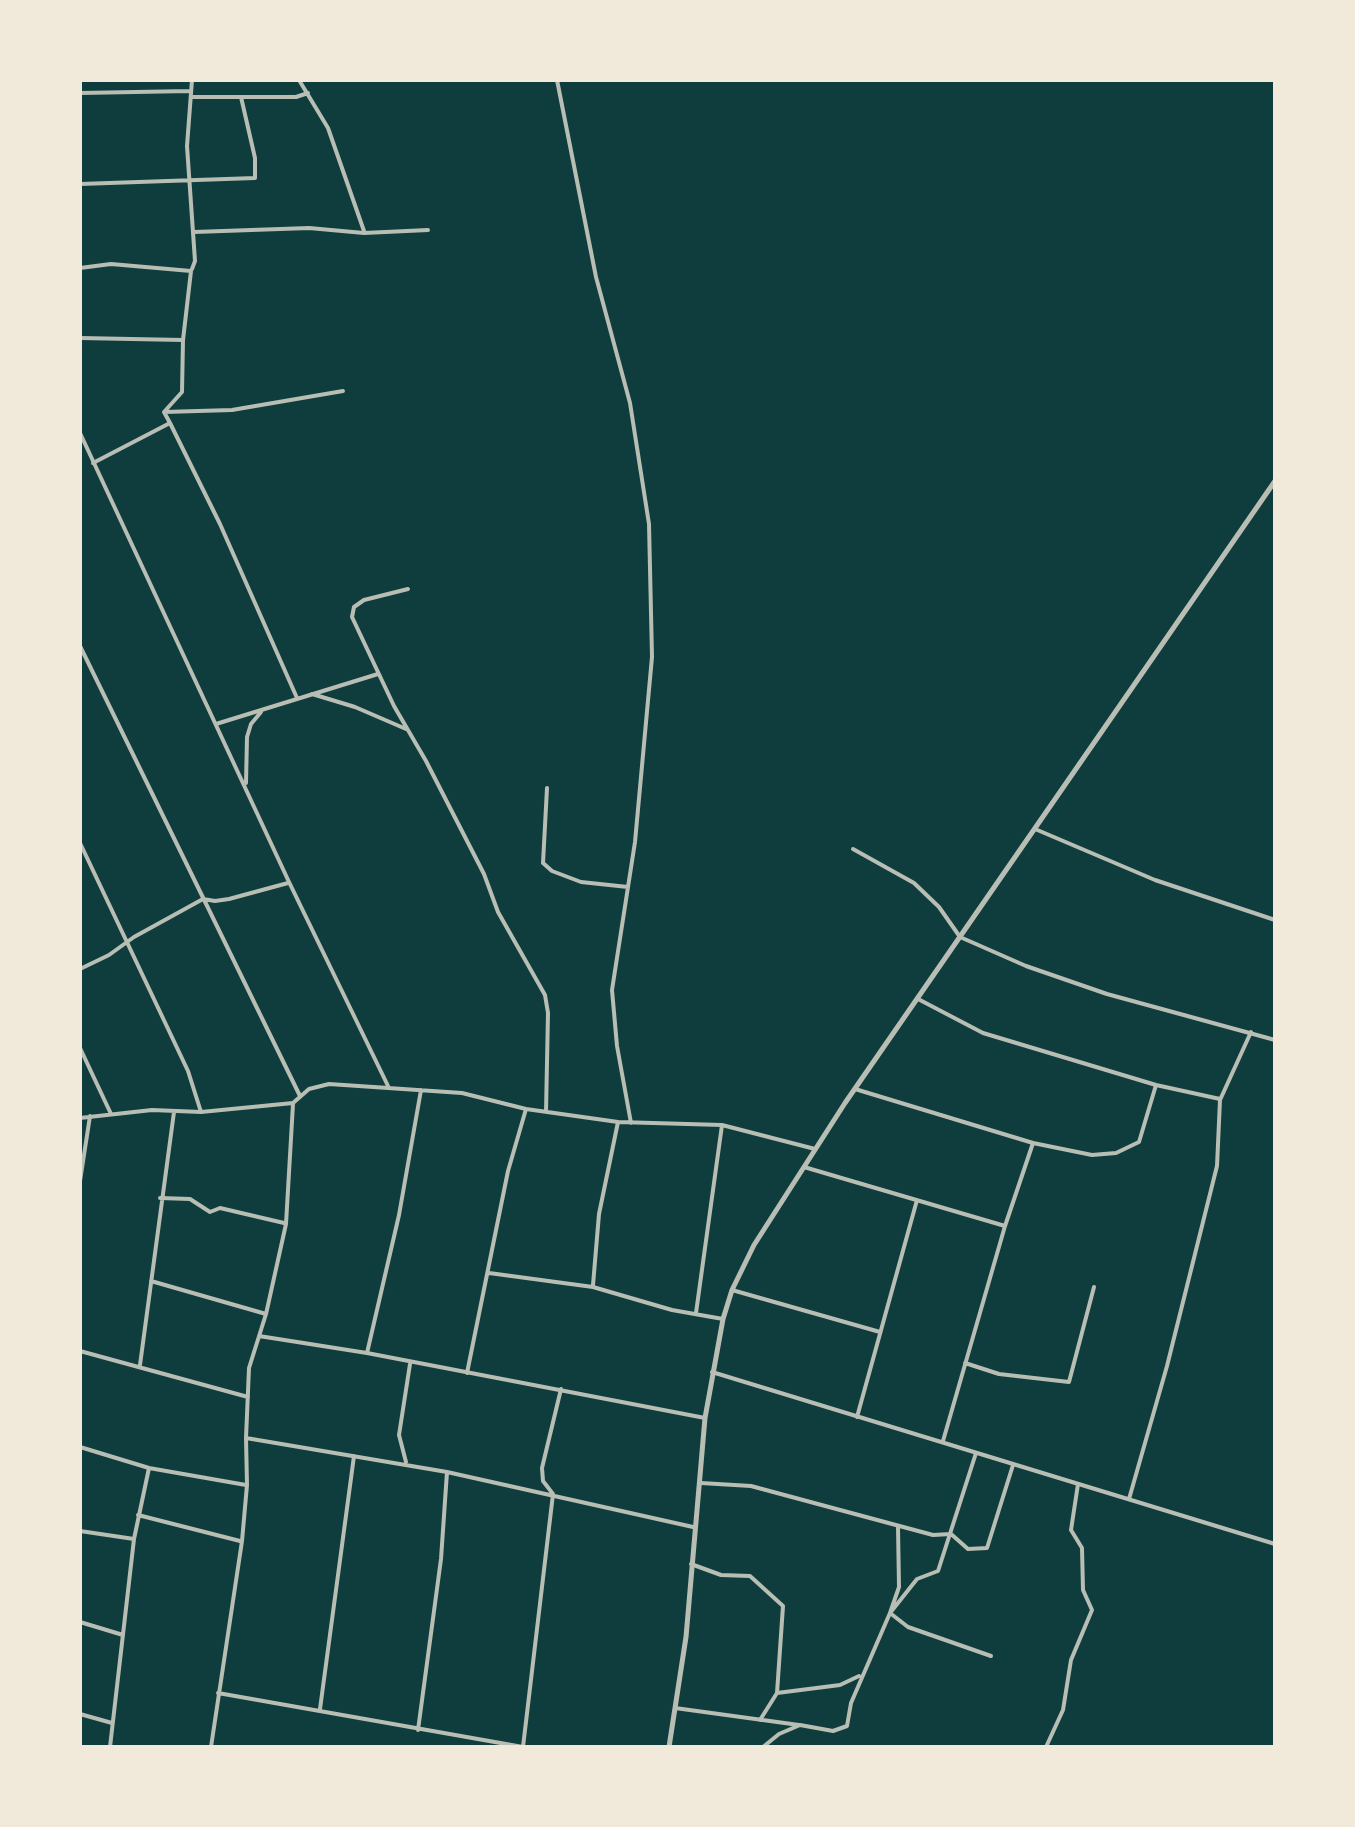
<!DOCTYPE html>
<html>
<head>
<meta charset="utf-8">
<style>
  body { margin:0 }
  #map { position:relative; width:1355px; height:1827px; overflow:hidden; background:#0f3d3e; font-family:Roboto,sans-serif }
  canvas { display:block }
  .frame { position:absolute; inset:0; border:82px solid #f1e9da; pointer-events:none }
</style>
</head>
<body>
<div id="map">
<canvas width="1355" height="1827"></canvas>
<div class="frame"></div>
</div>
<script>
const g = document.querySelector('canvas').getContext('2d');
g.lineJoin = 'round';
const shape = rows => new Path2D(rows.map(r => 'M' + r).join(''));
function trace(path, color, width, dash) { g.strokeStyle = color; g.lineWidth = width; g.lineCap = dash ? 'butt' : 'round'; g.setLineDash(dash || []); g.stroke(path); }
const minor = shape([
  [299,80,328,128,364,231],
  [557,80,596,277,630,403,649,524,652,657,635,842,612,990,617,1046,631,1123],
  [80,93,190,91],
  [191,97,296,97,308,93],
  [80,184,255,178,255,158,241,97],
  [194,232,309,228,364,233,428,230],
  [80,268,111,264,191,271,183,340,80,338],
  [192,269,195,261,187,146,192,80],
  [164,412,182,392,183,340],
  [170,423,220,524,297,698],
  [80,433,289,882,389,1088],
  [93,463,170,423,164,412,232,410,343,391],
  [408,589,364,600,354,607,352,617,394,706,426,761,484,874,498,912,545,995,548,1013,546,1112],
  [80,646,300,1096],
  [312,694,355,707,406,729],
  [216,724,378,674],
  [246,783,247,737,251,724,261,712],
  [547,788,543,863,552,871,581,882,628,887],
  [1035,829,1155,880,1275,920],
  [80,843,188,1071,201,1112],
  [853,849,914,883,939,907,960,937,1026,966,1107,994,1275,1040],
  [80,969,109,955,134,937,203,899,215,901,229,899,288,883],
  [918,999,983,1033,1156,1085,1220,1099],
  [80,1048,111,1114],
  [855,1089,1033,1143,1092,1155,1116,1153,1139,1142,1156,1085],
  [80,1118,152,1110,201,1112,293,1103,309,1089,329,1084,462,1093,526,1109,618,1122,722,1125,815,1149],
  [804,1167,1005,1226],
  [80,1181,90,1116],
  [160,1198,190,1199,210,1212,220,1208,284,1223],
  [489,1273,593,1287,672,1310,723,1319],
  [151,1281,266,1314],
  [593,1285,599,1214,618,1122],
  [732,1290,880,1332],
  [696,1313,722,1125],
  [259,1336,367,1353,705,1418],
  [80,1351,248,1397],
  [367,1353,399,1215,421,1090],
  [965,1363,999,1374,1069,1382,1094,1287],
  [140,1365,174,1112],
  [712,1372,1275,1544],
  [467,1373,508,1171,526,1109],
  [857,1417,917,1200],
  [246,1438,447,1472,693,1527],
  [943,1441,1005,1226,1033,1143],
  [80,1447,149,1468,246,1485],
  [406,1462,399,1435,410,1364],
  [701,1483,751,1486,933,1535,951,1534,968,1549,987,1548,1013,1465],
  [1129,1499,1167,1366,1217,1166,1220,1100,1251,1032],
  [138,1515,240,1541],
  [898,1527,899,1587,890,1613,908,1627,991,1656],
  [80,1531,134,1539],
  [691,1564,721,1575,750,1576,783,1606,777,1693,760,1720],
  [80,1622,123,1635],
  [218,1693,523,1747],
  [777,1693,840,1685,859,1676],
  [675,1708,799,1725],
  [320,1709,354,1456],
  [80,1714,112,1723],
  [418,1730,441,1559,447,1472],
  [110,1747,134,1539,149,1468],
  [211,1747,242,1541,247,1485,246,1438,249,1368,266,1314,286,1224,293,1104],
  [523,1747,553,1494,543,1481,542,1468,561,1389],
  [763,1747,779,1734,800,1725,833,1731,847,1726,851,1703,890,1613,917,1579,938,1571,976,1453],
  [1046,1747,1063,1710,1071,1660,1092,1610,1083,1590,1082,1548,1071,1530,1078,1484]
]);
const tertiary = shape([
  [669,1747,686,1637,705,1418,723,1319,732,1290,754,1245,845,1103,1275,481]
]);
trace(minor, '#b8beb3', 4);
trace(tertiary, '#b8beb3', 5);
</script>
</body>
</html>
